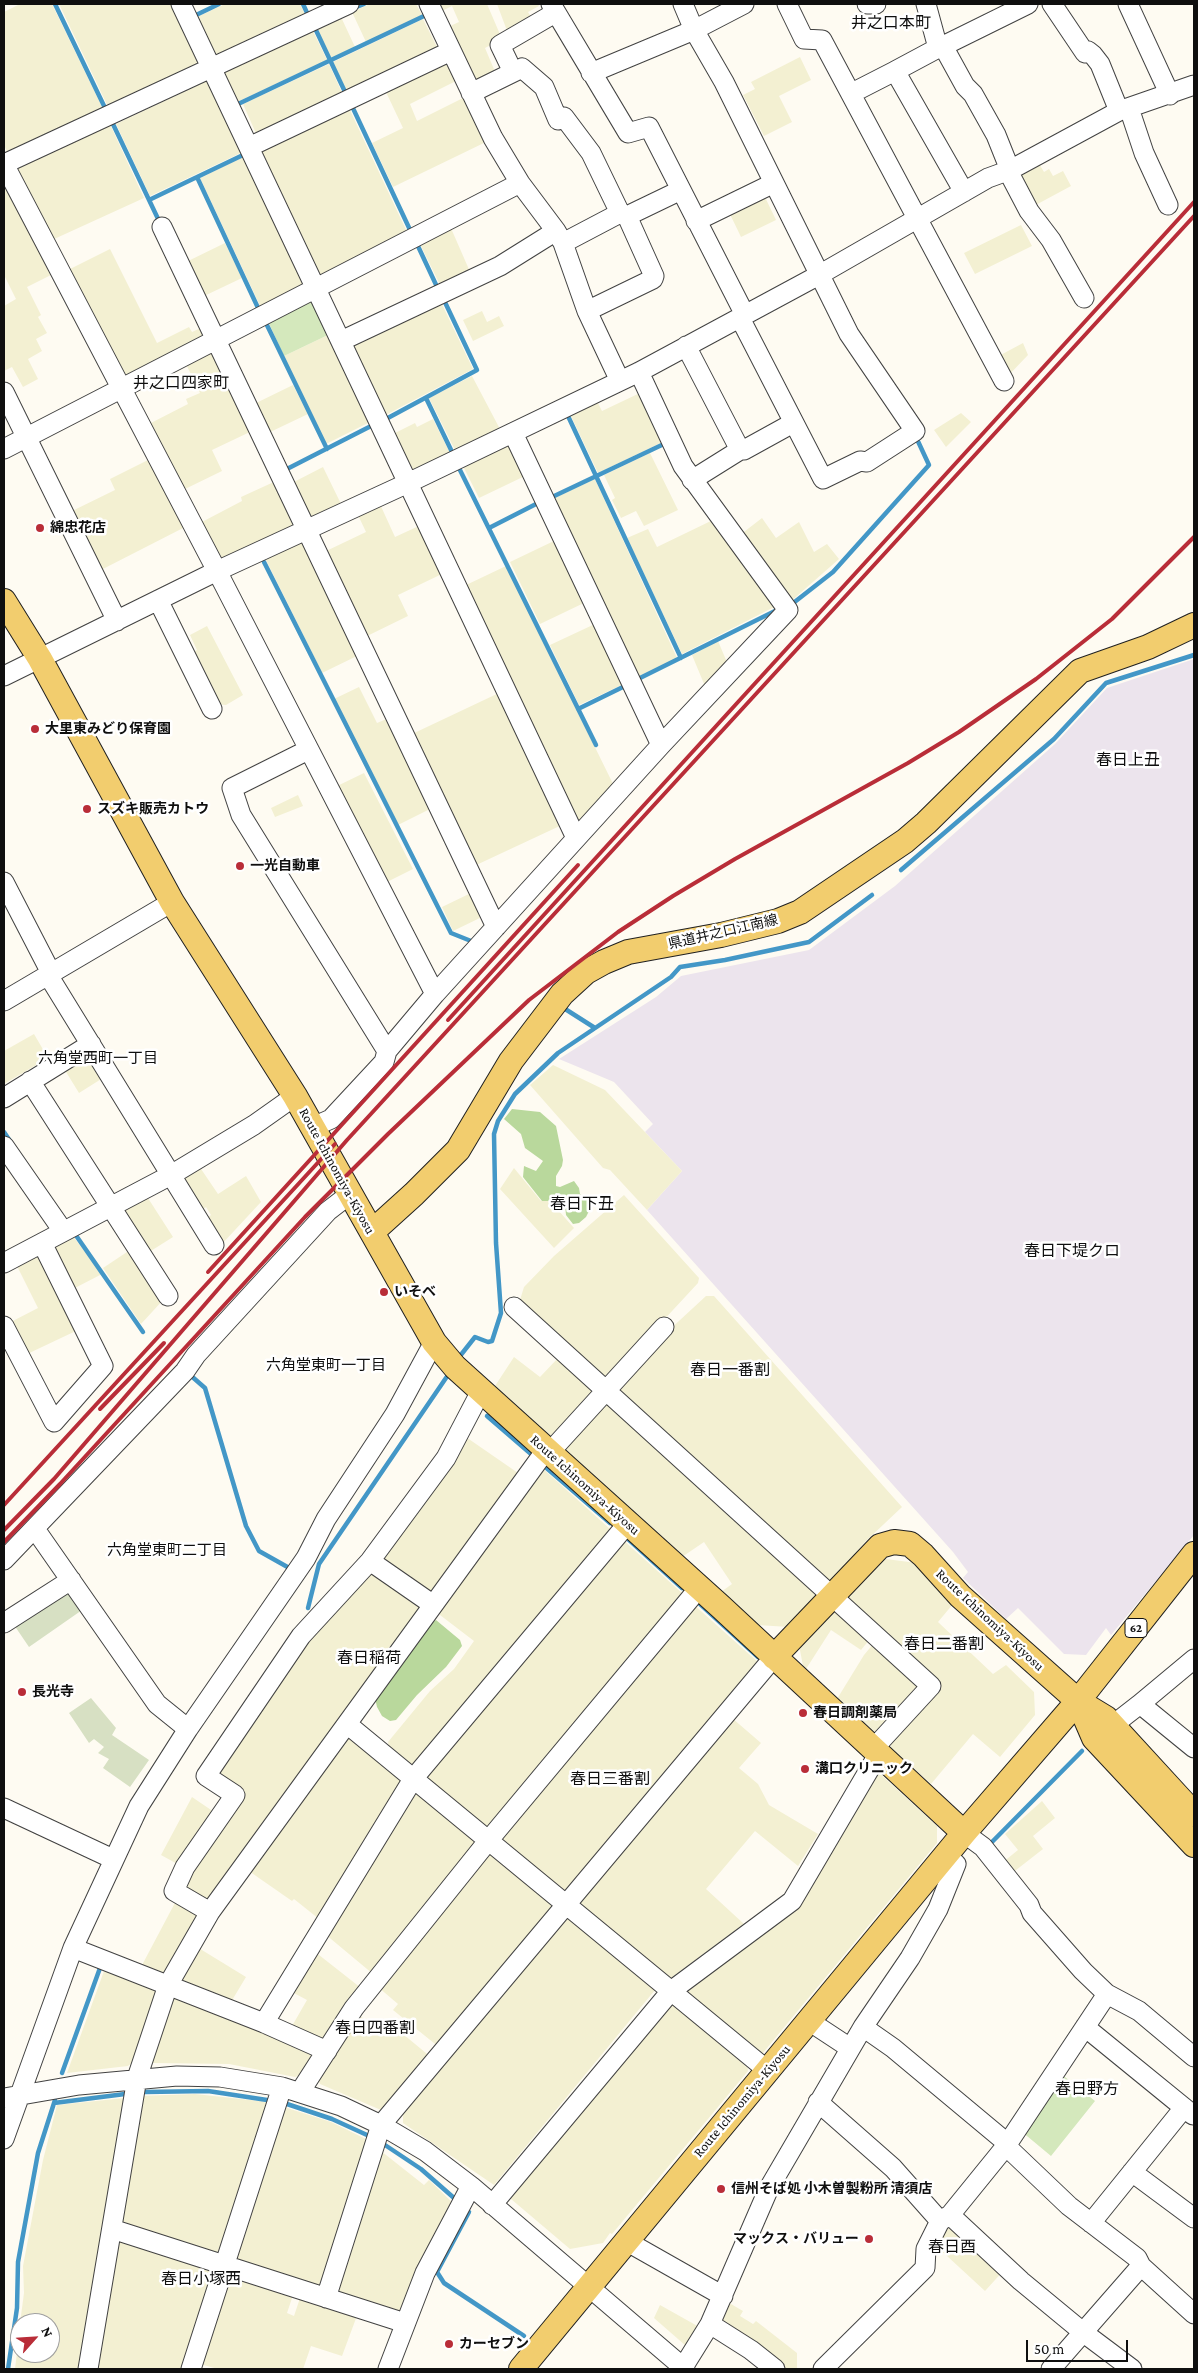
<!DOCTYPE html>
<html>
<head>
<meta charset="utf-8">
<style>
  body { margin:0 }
  #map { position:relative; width:1198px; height:2373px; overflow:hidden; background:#fefbf2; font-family:"Crimson Pro",serif }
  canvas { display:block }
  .frame { position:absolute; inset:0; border:5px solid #0f0f0f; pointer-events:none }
  .north { position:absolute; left:10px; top:2313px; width:50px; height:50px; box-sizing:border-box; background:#fff; border:1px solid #9f9f9f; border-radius:50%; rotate:64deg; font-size:14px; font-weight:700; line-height:20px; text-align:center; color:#0f0f0f }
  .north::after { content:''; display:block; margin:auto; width:18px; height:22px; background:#b92d38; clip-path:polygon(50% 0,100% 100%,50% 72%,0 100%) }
  .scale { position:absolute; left:1026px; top:2340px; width:102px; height:22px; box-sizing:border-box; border:2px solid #0f0f0f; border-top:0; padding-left:6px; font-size:15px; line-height:18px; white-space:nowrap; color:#0f0f0f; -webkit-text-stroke:4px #fff; paint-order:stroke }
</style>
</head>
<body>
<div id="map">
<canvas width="1198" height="2373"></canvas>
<div class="frame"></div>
<div class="north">N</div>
<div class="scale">50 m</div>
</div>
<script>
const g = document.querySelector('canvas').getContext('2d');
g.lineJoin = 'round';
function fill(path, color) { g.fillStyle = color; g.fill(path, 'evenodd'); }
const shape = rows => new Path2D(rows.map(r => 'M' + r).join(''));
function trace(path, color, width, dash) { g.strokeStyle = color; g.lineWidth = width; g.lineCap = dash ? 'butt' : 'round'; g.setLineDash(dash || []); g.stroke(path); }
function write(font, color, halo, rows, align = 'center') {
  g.font = font + ' "Crimson Pro","Noto Sans JP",serif'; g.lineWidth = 5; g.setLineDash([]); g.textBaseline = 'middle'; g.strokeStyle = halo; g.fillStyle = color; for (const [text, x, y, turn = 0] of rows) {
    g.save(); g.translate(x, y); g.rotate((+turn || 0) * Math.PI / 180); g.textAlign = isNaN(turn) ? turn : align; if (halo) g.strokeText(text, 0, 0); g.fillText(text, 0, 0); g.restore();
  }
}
const industrial = shape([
  [1194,659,1194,1535,1111,1635,1106,1628,1086,1655,1064,1654,1018,1608,1006,1619,963,1578,968,1572,953,1552,647,1210,682,1171,645,1132,653,1124,614,1082,559,1059,656,997,681,976,809,950,895,886,1055,744,1107,688]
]);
const farmland = shape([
  [20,4,52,4,105,113,9,156,4,145,4,12],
  [59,4,175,4,202,60,199,68,110,111],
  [225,4,300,4,307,18,216,58,197,17],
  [370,4,416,4,422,15,366,42,352,12],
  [438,4,487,4,502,39,485,48,496,74,477,83,448,27,459,22,452,6,442,11],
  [497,4,538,4,539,6,528,12,534,22,509,36],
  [341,17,355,47,331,58,317,29],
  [423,19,440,53,349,96,333,62],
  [313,31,327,60,237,102,223,73],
  [800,57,811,80,779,96,792,122,764,136,743,95,755,89,751,82],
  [449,60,458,80,410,104,417,121,467,96,488,141,393,187,372,143,403,128,385,90],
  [329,64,344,97,258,138,243,104],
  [211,79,245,151,150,196,116,124],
  [349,108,408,234,320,280,256,151],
  [109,122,144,198,52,240,16,169,17,165],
  [247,155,306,280,304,291,262,310,200,178],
  [1038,162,1044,172,1049,169,1053,176,1063,171,1071,186,1032,207,1016,173],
  [4,175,55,273,27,287,41,315,38,317,47,333,36,339,42,351,28,359,38,379,23,387,12,367,4,371,4,306,16,299,4,275],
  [763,193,776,220,741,237,728,210],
  [1021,225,1032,246,975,274,964,253],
  [450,226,471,274,442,289,419,242],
  [225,243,242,278,202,297,184,263],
  [110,249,157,343,189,327,192,332,203,327,207,334,126,379,68,270],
  [439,298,473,369,382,417,349,341],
  [482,311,487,322,499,316,504,326,473,341,463,320],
  [330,334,372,421,326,444,284,356],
  [1023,343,1028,355,1006,378,995,358],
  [209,350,215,352,252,431,212,450,222,471,183,490,149,424,188,404,186,399,200,393,185,362],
  [472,376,501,431,456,452,429,398],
  [293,385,308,414,266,434,252,405],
  [642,392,665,441,598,473,570,414,597,401,602,411],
  [961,413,971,422,946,447,934,430],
  [433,419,451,455,416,472,408,470,393,438,395,433,415,423,417,427],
  [507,445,513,446,527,475,479,498,463,466],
  [650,453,678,510,644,526,636,511,621,518,612,500,615,498,604,475],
  [152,458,187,526,97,572,68,513,115,490,110,479],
  [323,467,342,506,311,520,290,484],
  [595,479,677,658,633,679,548,501],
  [276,481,296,523,293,528,219,560,200,523,242,501,241,497],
  [379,502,395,537,421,525,444,573,398,595,408,616,363,638,322,553,366,532,357,513],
  [762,518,776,538,799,522,814,552,827,544,839,559,789,603,740,535],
  [715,519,778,605,682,654,627,538,648,529,657,547],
  [300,539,306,542,359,655,322,673,264,556],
  [556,540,586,602,540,624,510,562],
  [506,566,616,790,578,825,464,586],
  [597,623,626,683,579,705,550,645],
  [207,626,243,695,226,705,214,704,189,654,197,650,190,635],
  [718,641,729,667,707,691,692,655],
  [359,687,377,723,389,718,432,808,398,825,334,699],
  [501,692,564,824,472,867,410,735],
  [364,773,413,869,381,885,333,788],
  [298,795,303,806,275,817,271,808],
  [473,892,484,916,453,931,442,907],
  [34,1034,48,1058,4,1084,4,1051],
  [86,1053,106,1076,79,1093,63,1067],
  [553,1065,605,1090,682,1171,647,1210,610,1170,603,1168,530,1085],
  [199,1166,218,1194,246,1176,261,1202,221,1245,204,1220,211,1215,206,1207,199,1212,182,1176],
  [514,1168,541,1201,550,1201,574,1228,554,1248,500,1189],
  [146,1195,173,1237,146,1254,122,1208],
  [624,1195,699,1278,698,1283,610,1378,604,1377,520,1300,524,1287,554,1256],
  [72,1235,102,1274,71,1290,53,1244],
  [133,1248,164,1299,141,1324,103,1268],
  [38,1253,80,1329,23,1356,7,1324,38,1308,16,1264],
  [706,1296,714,1296,902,1507,866,1541,831,1582,826,1582,616,1393,667,1332],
  [514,1357,540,1377,559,1357,590,1386,594,1393,558,1434,551,1436,495,1386],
  [600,1403,608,1403,816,1593,815,1600,789,1627,757,1625,721,1592,732,1584,704,1542,682,1557,566,1452,566,1443],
  [463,1435,518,1473,431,1596,374,1558],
  [541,1467,610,1529,415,1765,411,1767,389,1749,388,1742,430,1691,454,1669,474,1641,440,1615,439,1609],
  [622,1539,683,1594,490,1827,485,1828,426,1780,426,1775],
  [878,1558,917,1563,953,1604,938,1622,993,1674,1006,1665,1034,1692,1035,1715,1000,1757,973,1734,931,1784,891,1748,891,1742,941,1686,848,1602,847,1592],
  [368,1570,423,1603,342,1720,231,1866,205,1904,183,1891,186,1872,241,1794,216,1777,308,1643],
  [693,1604,759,1663,564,1894,501,1841,500,1836],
  [831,1610,839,1611,870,1639,861,1650,831,1630,806,1669,803,1666,799,1645],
  [874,1643,920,1685,881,1732,875,1732,837,1699,864,1655],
  [732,1718,761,1743,739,1768,758,1784,769,1805,818,1834,798,1866,755,1831,706,1889,744,1924,668,1980,579,1908,579,1903],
  [353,1736,403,1782,319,1919,294,1899,292,1901,246,1869,347,1737],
  [877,1771,937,1826,937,1843,762,2054,682,1989,793,1908],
  [418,1789,478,1838,373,1974,325,1934],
  [192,1797,217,1814,181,1866,161,1855],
  [1042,1801,1055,1818,1033,1836,1043,1849,1011,1874,1002,1863,1018,1850,1005,1834],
  [492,1852,554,1903,556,1908,440,2048,393,2010,398,2004,378,1987],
  [177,1899,200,1914,167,1970,161,1973,141,1967],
  [565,1918,569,1919,655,1990,494,2185,403,2123,403,2114],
  [197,1947,246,1977,231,2002,181,1981,179,1975],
  [314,1951,361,1988,328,2036,322,2039,292,2026,307,2000,290,1991],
  [104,1971,157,1988,134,2061,128,2066,67,2073],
  [171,1994,315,2054,302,2074,295,2077,229,2064,153,2063,150,2060],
  [676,2003,747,2064,748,2071,612,2234,610,2233,603,2243,570,2249,511,2199,510,2192,668,2004],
  [357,2014,373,2025,386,2020,432,2058,381,2110,320,2084,317,2076],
  [195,2094,269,2102,222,2253,216,2256,123,2227,119,2219,140,2096],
  [125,2098,82,2369,15,2369,20,2327,20,2353,50,2353,50,2323,20,2323,24,2293,23,2266,43,2160,57,2105],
  [281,2106,331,2122,368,2140,320,2291,236,2263,232,2256],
  [381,2151,424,2185,429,2180,455,2205,405,2312,398,2315,334,2295],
  [954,2222,1005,2269,985,2291,934,2244],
  [117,2240,212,2266,215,2273,184,2369,94,2369],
  [226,2275,294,2292,287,2313,294,2316,301,2295,358,2313,342,2356,311,2346,303,2369,218,2369,200,2364],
  [724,2300,743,2311,740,2316,753,2324,756,2321,797,2353,797,2369,781,2369,718,2326],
  [660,2305,701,2328,686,2346,654,2318]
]);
const green = shape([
  [314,299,330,334,284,356,267,319],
  [1060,2073,1095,2101,1051,2156,1021,2131]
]);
const forest = shape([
  [512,1109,540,1112,556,1126,563,1160,562,1166,556,1176,556,1186,560,1187,574,1181,579,1188,580,1194,590,1202,590,1209,586,1217,579,1223,573,1224,566,1215,565,1204,559,1198,555,1197,550,1201,542,1201,523,1177,524,1166,536,1171,543,1161,525,1148,521,1134,504,1119],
  [436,1620,460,1640,462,1646,446,1667,417,1695,396,1720,390,1721,382,1716,377,1707,375,1698,430,1624]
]);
const cemetery = shape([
  [67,1586,85,1608,29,1647,12,1622],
  [91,1698,116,1728,112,1735,149,1760,130,1787,103,1768,109,1759,98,1753,104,1747,94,1739,89,1743,69,1713]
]);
const stream = shape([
  [55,4,106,110],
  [303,4,308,15],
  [354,8,364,4],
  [194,16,219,4],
  [314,26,346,94],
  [351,104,411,232],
  [236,105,424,16],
  [112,122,160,223],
  [197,177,259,310],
  [149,200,243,155],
  [417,244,438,289],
  [265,321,327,449],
  [426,398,453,454],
  [568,416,681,658],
  [386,419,477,370,443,298],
  [458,466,596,745],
  [285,470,373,425],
  [550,498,666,443],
  [489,528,538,503],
  [264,562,451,933,471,941],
  [792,604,833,572,929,465,916,437],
  [636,680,777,610],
  [578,709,625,686],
  [901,870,1054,739,1106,683,1194,655],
  [562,1007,595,1028],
  [4,1132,10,1141],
  [75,1234,143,1332],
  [460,1356,475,1337,488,1342,492,1341,501,1313,496,1243,494,1134,498,1121,515,1094,558,1053,671,977,680,967,725,960,809,942,872,895],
  [189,1374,205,1388,246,1526,259,1551,291,1569],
  [487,1416,531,1454],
  [543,1465,610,1523],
  [628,1539,682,1588],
  [700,1604,758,1657],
  [308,1608,319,1564,448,1375],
  [991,1843,1082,1751],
  [62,2073,100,1968],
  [145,2092,208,2091,267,2100],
  [54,2103,125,2094],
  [287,2104,332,2119,367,2135],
  [385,2145,421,2169,454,2198],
  [469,2212,437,2272,444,2283,524,2336],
  [8,2369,17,2308,18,2262,38,2153,55,2100]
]);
const minor = shape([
  [181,4,576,838],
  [429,4,493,138,520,183,556,231,563,243,587,311,620,381],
  [551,4,628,133,649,127,745,315],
  [683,4,694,30,724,82,849,334,915,431,867,462,860,461,823,479,740,318],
  [787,4,804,39,822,40,1004,381],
  [867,4,876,4],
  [926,4,938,48,943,46,965,86,973,94,996,135,1010,170],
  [1052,4,1085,53,1088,51,1093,55,1100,64,1119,111],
  [1128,4,1170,95],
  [943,46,1028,4],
  [938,48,895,71,964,192],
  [513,72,500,45,555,13],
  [591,73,694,30,744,4],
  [471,93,522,68,544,87,558,120,564,117,591,153,620,213],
  [852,93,895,71],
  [1129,108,1144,153,1168,205],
  [249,147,451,51],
  [4,164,217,571,435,994],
  [4,164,349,4],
  [1008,171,1029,211,1051,240,1084,298],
  [696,221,774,183],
  [162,227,496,927],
  [563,243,620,213,627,216,681,190],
  [587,311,653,279,654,276,627,216],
  [341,341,500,266,556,231],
  [686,346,740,450,744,450,793,423],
  [4,392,117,621],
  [513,433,661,745],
  [4,449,520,183],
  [692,480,740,450],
  [158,600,212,709],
  [4,676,217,571,408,483,639,372,819,275,988,178,1010,170,1119,111,1194,85],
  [308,750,232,788,241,815,387,1051],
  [4,882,51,973],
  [48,975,214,1245],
  [4,1001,172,902],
  [30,1081,168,1296],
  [4,1098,91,1044],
  [313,1127,331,1119,384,1062,387,1051,435,994,661,745,788,610,683,466,639,372],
  [4,1146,63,1231],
  [4,1263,171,1175,254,1125,295,1096],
  [514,1307,931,1686,874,1748],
  [4,1326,54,1422,103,1366,42,1243],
  [549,1453,664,1327],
  [35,1529,157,1704,188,1729],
  [4,1560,185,1371,196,1355,328,1211,350,1194],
  [370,1561,432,1604],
  [4,1623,71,1580],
  [1140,1704,1194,1659],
  [347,1724,767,2070],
  [1113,1725,1140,1704,1194,1748],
  [4,1808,113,1859],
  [964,1833,983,1847,1029,1905,1032,1913,1083,1971,1107,1994,1139,2011,1194,2057],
  [210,1912,174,1891,185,1867,235,1795,206,1776,301,1636,370,1561,446,1458,481,1391],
  [73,1948,264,2023,327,2051],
  [809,2021,850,2048],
  [264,2023,413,1779,628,1523],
  [863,2027,893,2048,1007,2143],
  [1085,2027,1193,2115],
  [300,2092,354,2008,488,1841,699,1588],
  [4,2098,79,2085,177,2076,220,2077,282,2087,341,2106,381,2125,425,2151,471,2186,685,2369],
  [818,2102,893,2168,940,2221],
  [4,2139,73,1948,139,1806,188,1729,306,1558,326,1519,395,1414,434,1342],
  [1006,2146,1069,2206,1137,2258,1141,2266,1194,2314],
  [1132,2172,1194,2218],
  [492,2205,671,1991,792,1901,879,1753],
  [950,2215,1021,2281,1084,2333,1132,2369],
  [1091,2223,1183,2109],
  [112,2229,405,2323],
  [626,2241,723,2296],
  [326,2298,381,2125,774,1657],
  [710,2324,751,2350,775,2369],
  [88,2369,137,2078,168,1985,210,1912,546,1450],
  [191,2369,282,2087],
  [388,2369,425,2273,471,2186],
  [682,2369,710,2324,769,2188,863,2027,910,1958,938,1909,956,1864,946,1855],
  [823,2369,925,2268,926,2249,940,2221,950,2215,1006,2146,1107,1994],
  [1051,2369,1141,2266]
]);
const major = shape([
  [4,601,40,659,172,902,295,1096,434,1342,455,1367,721,1607,964,1833],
  [372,1232,414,1194,458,1150,511,1061,562,994,586,972,604,962,628,952,721,935,778,921,800,912,905,841,926,823,1080,671,1148,647,1194,625],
  [774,1657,880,1546,894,1542,910,1544,923,1555,960,1596,1078,1701,1106,1718,1194,1814],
  [1078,1701,1094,1738,1194,1845],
  [521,2369,964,1833,1078,1701,1194,1554]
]);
const rail = shape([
  [448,1020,1194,202],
  [208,1272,578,865],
  [100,1409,164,1343],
  [4,1505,335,1144],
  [4,1530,54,1479,347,1140,1194,216],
  [4,1542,60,1484,305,1217,388,1134,529,1000,618,932,673,896,735,859,908,763,959,732,1036,679,1112,619,1194,537]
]);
const markers = [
  [40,528,5,"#b92d38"],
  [35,729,5,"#b92d38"],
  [87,809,5,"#b92d38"],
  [240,866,5,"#b92d38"],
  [384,1292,5,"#b92d38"],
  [22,1692,5,"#b92d38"],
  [803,1713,5,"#b92d38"],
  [805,1769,5,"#b92d38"],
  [721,2189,5,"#b92d38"],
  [869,2239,5,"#b92d38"],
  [449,2344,5,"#b92d38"]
];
const shields = [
  [1136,1628,22]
];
const shieldNames = [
  ["62",1136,1628]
];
const poiNames = [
  ["綿忠花店",50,528],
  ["大里東みどり保育園",45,729],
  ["スズキ販売カトウ",97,809],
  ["一光自動車",250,866],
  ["いそべ",394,1292],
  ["長光寺",32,1692],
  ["春日調剤薬局",813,1713],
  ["溝口クリニック",815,1769],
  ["信州そば処 小木曽製粉所 清須店",731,2189],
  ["マックス・バリュー",859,2239,"right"],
  ["カーセブン",459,2344]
];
const streetNames = [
  ["県道井之口江南線",723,932,-13],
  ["Route Ichinomiya-Kiyosu",337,1171,61],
  ["Route Ichinomiya-Kiyosu",585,1485,42],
  ["Route Ichinomiya-Kiyosu",990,1620,43],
  ["Route Ichinomiya-Kiyosu",742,2101,-50]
];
const neighbourhoodNames = [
  ["六角堂西町一丁目",98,1058],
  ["六角堂東町一丁目",326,1365],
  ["六角堂東町二丁目",167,1550]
];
const quarterNames = [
  ["井之口本町",891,23],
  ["井之口四家町",181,383],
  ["春日上丑",1128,760],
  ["春日下丑",582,1204],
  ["春日下堤クロ",1072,1251],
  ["春日一番割",730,1370],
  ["春日二番割",944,1644],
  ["春日稲荷",369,1658],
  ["春日三番割",610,1779],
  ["春日四番割",375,2028],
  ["春日野方",1087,2089],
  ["春日酉",952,2247],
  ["春日小塚西",201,2279]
];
fill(industrial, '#ece4ed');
fill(farmland, '#f3f0d2');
fill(green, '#d4e8bc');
fill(forest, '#b9d89c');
fill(cemetery, '#d7e0c3');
trace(stream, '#4397c7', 4.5);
trace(minor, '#424242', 21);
trace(major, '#202020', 26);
trace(minor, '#fff', 19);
trace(major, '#f2cd6e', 24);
trace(rail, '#b92d38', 4);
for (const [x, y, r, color] of markers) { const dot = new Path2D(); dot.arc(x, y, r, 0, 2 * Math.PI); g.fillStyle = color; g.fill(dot); trace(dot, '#fff', 2); }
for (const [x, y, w] of shields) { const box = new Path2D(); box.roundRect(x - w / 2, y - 9.5, w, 19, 4); g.fillStyle = '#fff'; g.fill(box); trace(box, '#0f0f0f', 1); }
write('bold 12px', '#0f0f0f', null, shieldNames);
write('bold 14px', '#0f0f0f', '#fff', poiNames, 'left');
write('14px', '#0f0f0f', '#fff', streetNames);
write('15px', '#0f0f0f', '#fff', neighbourhoodNames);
write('16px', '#0f0f0f', '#fff', quarterNames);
</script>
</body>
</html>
